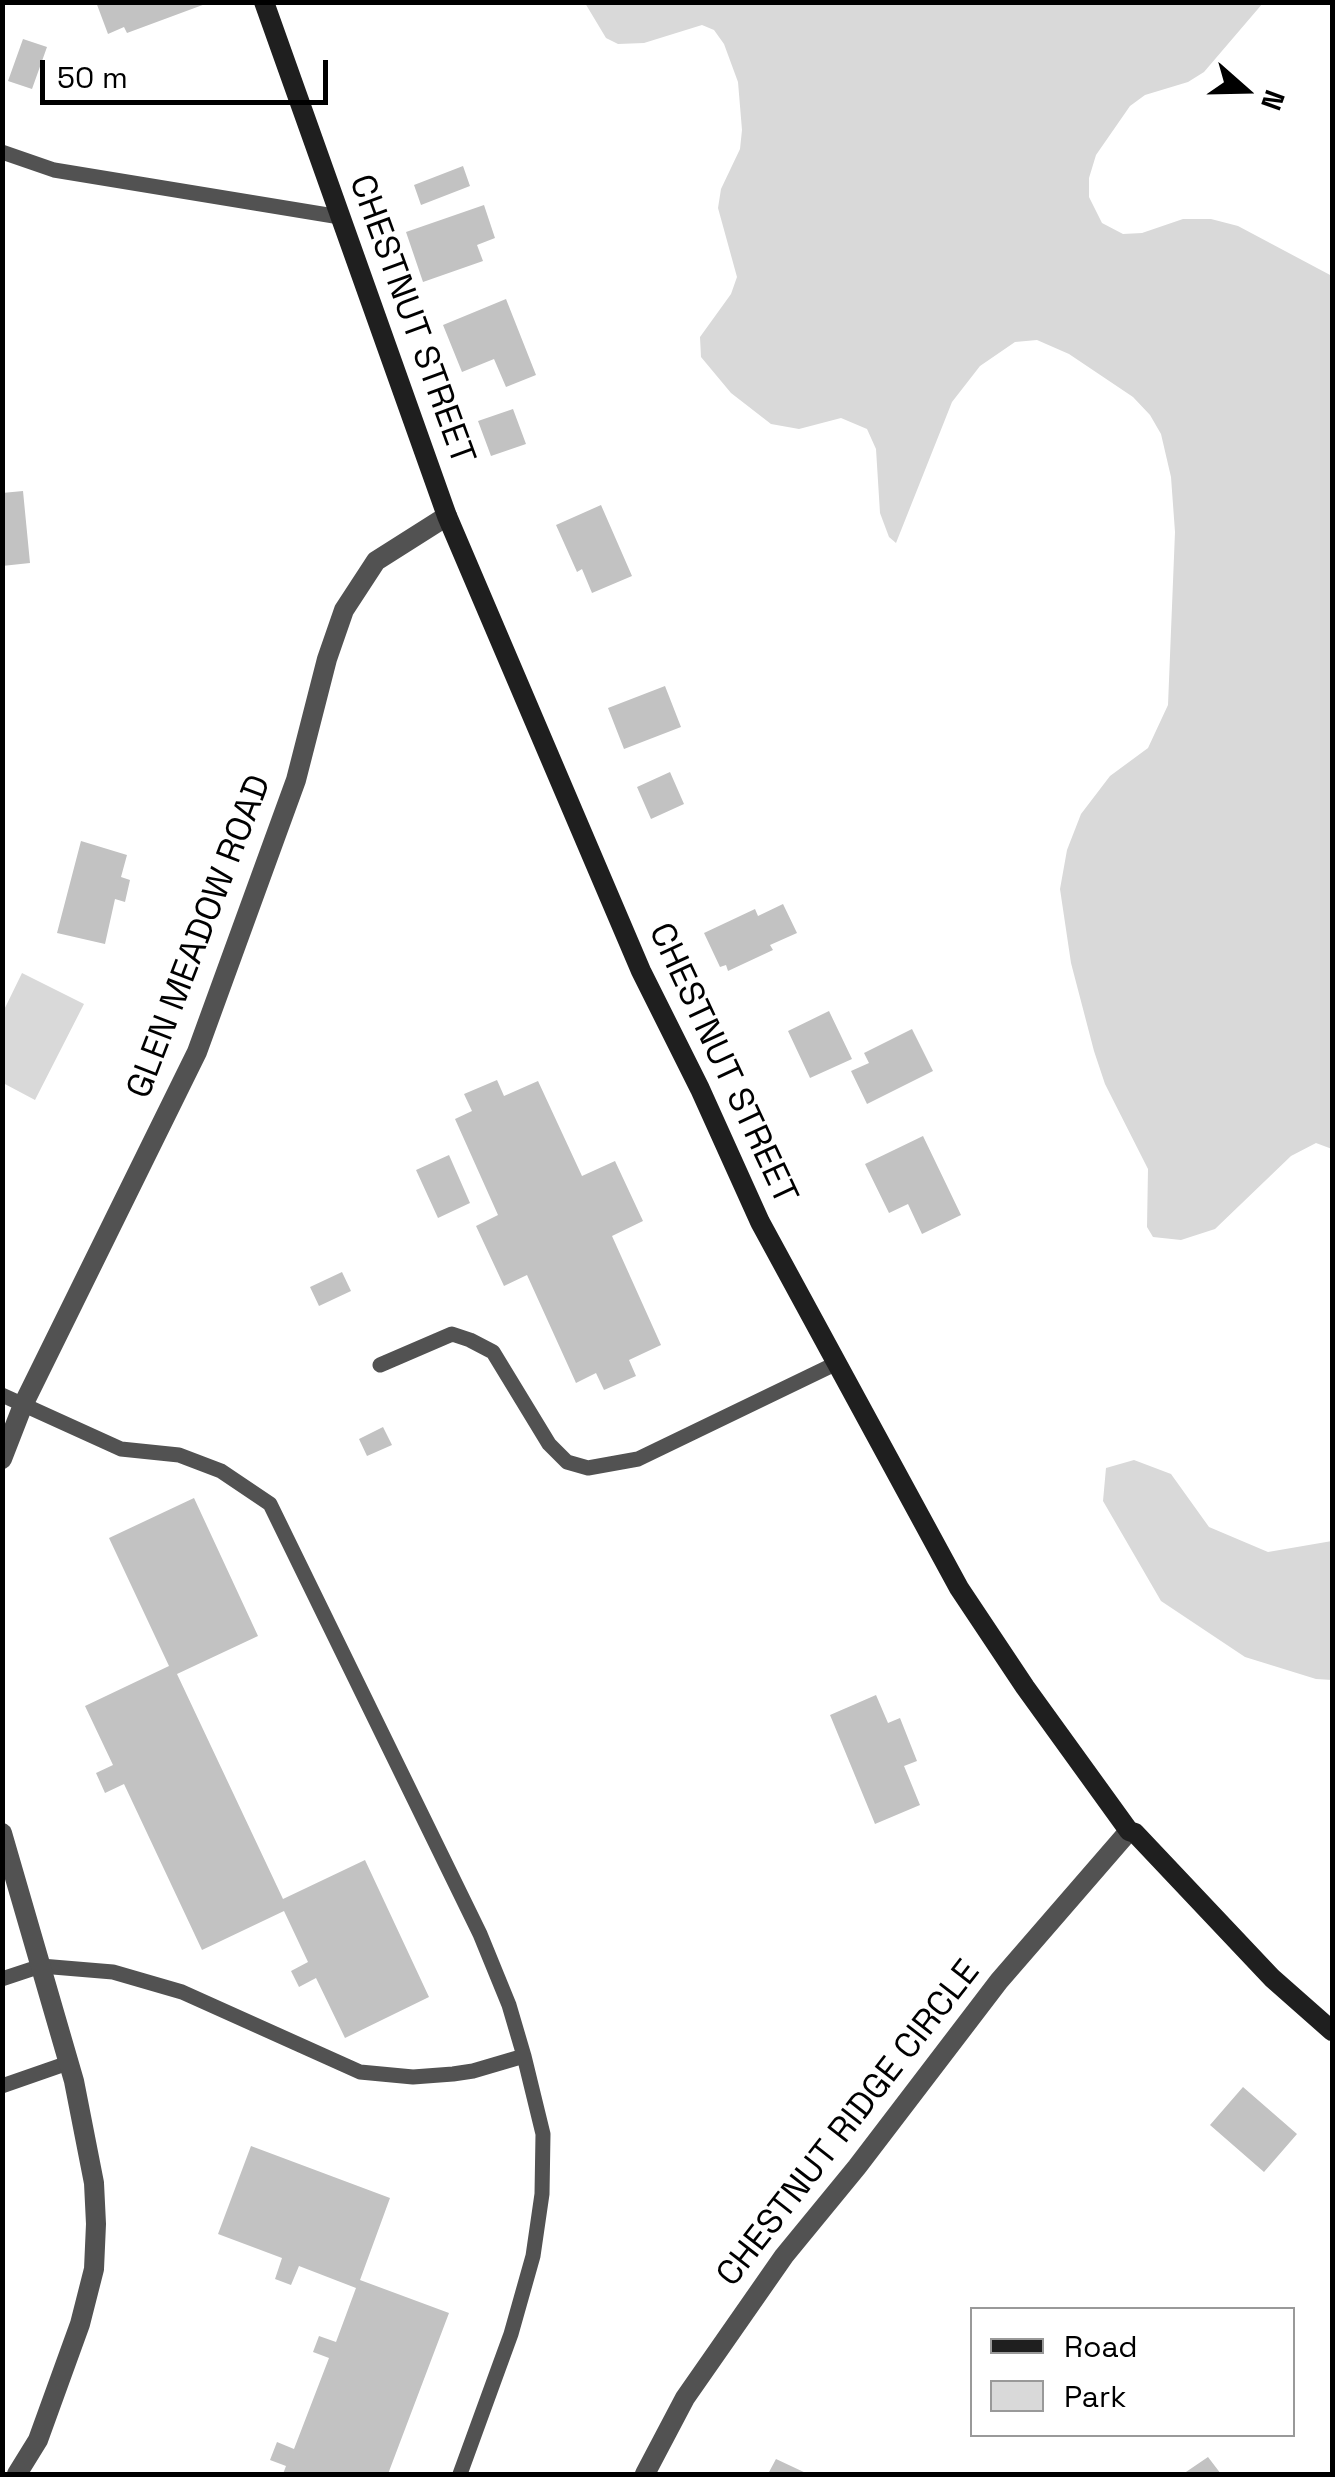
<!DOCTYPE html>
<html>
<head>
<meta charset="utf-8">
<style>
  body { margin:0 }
  #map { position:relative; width:1335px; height:2477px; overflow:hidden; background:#fff; font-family:"Space Grotesk",sans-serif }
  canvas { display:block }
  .frame { position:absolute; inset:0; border:5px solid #000; pointer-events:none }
  .legend { position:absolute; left:970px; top:2307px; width:325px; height:130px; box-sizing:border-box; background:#fff; border:2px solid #999; margin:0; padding:12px 18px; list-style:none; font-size:30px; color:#000 }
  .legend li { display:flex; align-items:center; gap:20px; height:50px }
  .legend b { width:50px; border:2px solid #999 }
  .north { position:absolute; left:1195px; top:40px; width:100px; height:100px; -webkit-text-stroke:8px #fff; paint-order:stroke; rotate:110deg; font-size:28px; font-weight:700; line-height:40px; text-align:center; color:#000 }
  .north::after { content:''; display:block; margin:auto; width:35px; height:45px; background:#000; clip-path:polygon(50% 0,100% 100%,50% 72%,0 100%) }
  .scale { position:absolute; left:40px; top:60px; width:288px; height:45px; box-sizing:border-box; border:5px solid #000; border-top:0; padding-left:12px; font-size:30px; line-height:35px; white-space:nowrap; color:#000; -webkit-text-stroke:8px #fff; paint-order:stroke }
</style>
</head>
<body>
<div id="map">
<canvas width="1335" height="2477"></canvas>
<div class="frame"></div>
<ul class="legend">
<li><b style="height:12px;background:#1f1f1f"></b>Road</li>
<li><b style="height:28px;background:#d9d9d9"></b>Park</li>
</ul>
<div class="north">N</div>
<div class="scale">50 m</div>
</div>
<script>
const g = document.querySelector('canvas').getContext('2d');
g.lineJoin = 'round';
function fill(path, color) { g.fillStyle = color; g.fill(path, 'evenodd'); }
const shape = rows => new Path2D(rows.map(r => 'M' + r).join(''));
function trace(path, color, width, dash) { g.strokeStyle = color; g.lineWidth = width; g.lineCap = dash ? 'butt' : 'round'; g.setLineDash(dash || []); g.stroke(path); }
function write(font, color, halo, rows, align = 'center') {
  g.font = font + ' "Space Grotesk",sans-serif'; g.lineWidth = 8; g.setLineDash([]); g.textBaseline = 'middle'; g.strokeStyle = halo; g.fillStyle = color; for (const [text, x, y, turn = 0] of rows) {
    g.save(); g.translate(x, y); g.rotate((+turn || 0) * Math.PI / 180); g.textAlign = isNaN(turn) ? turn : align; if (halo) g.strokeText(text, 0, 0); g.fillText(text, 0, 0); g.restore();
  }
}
const green = shape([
  [585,3,1263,3,1204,72,1188,82,1145,95,1130,106,1096,155,1089,178,1089,197,1102,223,1123,234,1142,233,1183,219,1211,219,1238,226,1332,276,1332,1149,1316,1143,1291,1156,1215,1229,1181,1240,1153,1237,1147,1227,1148,1169,1105,1084,1094,1051,1071,963,1060,889,1067,850,1081,814,1110,776,1148,748,1168,705,1175,532,1171,477,1161,434,1150,415,1133,397,1069,354,1037,340,1015,342,980,366,952,402,896,543,889,537,880,513,876,449,867,429,841,418,799,429,771,424,731,393,701,357,700,337,731,294,737,277,718,208,721,189,740,149,742,130,738,82,724,44,714,30,702,25,644,43,618,44,606,38],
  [22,973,84,1004,35,1100,3,1083,3,1012],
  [1134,1460,1171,1474,1209,1527,1268,1552,1332,1541,1332,1680,1316,1679,1245,1657,1161,1601,1103,1501,1106,1468]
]);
const building = shape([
  [96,2,208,2,208,3,127,33,124,27,108,34],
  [23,39,47,47,32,89,8,81],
  [463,166,470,186,421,205,414,185],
  [484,205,495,238,477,245,483,261,423,282,406,232],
  [506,299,536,375,506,387,494,359,462,372,443,325],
  [513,409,526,444,491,456,478,421],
  [23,491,30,563,2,566,2,493],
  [601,505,632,576,592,593,582,569,577,572,556,525],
  [665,686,681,727,624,749,608,708],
  [670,772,684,804,651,819,637,787],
  [81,841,127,855,121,877,130,880,125,902,115,899,105,944,57,933],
  [783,904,797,933,770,945,773,950,728,971,726,965,720,967,704,933,755,909,758,916],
  [829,1011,852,1059,810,1078,788,1031],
  [912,1029,933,1071,867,1104,851,1071,869,1063,864,1053],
  [497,1080,504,1096,538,1081,582,1176,615,1161,643,1221,612,1236,661,1345,629,1360,636,1376,604,1390,596,1373,576,1383,527,1275,504,1286,476,1226,498,1215,455,1119,472,1111,464,1094],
  [923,1136,961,1215,922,1234,908,1204,889,1213,865,1164],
  [449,1155,470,1203,438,1218,416,1170],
  [342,1272,351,1291,319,1306,310,1287],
  [383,1427,392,1445,367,1456,359,1439],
  [194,1498,258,1636,177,1674,283,1899,365,1860,429,1997,345,2038,316,1978,299,1987,291,1971,308,1962,284,1911,202,1950,124,1784,105,1793,96,1773,113,1765,85,1706,169,1666,109,1538],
  [876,1695,888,1723,900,1718,917,1761,904,1766,920,1805,875,1824,830,1715],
  [1243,2087,1297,2134,1264,2172,1210,2125],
  [251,2146,390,2198,360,2280,449,2313,388,2474,283,2474,286,2466,270,2460,277,2442,294,2449,329,2358,313,2352,319,2336,336,2342,356,2288,299,2266,291,2285,275,2279,282,2258,218,2234],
  [1208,2457,1221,2474,1183,2474],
  [776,2459,808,2474,768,2474]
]);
const service = shape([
  [2,152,54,170,340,217],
  [380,1365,452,1334,470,1340,493,1352,549,1444,567,1462,588,1468,638,1459,837,1363],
  [2,1395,121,1449,179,1455,221,1471,270,1504,480,1934,509,2005,524,2056,473,2071,453,2074,413,2077,360,2072,182,1992,113,1972,41,1966,2,1979],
  [2,2086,68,2063],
  [460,2474,511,2334,533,2256,542,2194,543,2134,524,2056]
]);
const minor = shape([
  [2,1459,23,1405,197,1052,296,780,327,659,344,610,376,561,447,516],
  [2,1833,74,2081,94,2183,96,2224,94,2269,80,2324,38,2440,17,2474],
  [645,2474,685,2398,784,2256,857,2167,999,1981,1129,1831]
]);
const secondary = shape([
  [264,2,447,516,641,971,700,1089,760,1222,959,1588,1025,1687,1129,1831,1135,1833,1272,1978,1332,2031]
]);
const streetNames = [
  ["CHESTNUT STREET",411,320,70],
  ["GLEN MEADOW ROAD",200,937,-69],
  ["CHESTNUT STREET",722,1064,65],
  ["CHESTNUT RIDGE CIRCLE",849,2124,-52]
];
fill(green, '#d9d9d9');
fill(building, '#c2c2c2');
trace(service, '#525252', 15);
trace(minor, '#525252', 20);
trace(secondary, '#1f1f1f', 20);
write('35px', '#000', '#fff', streetNames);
</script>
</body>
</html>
